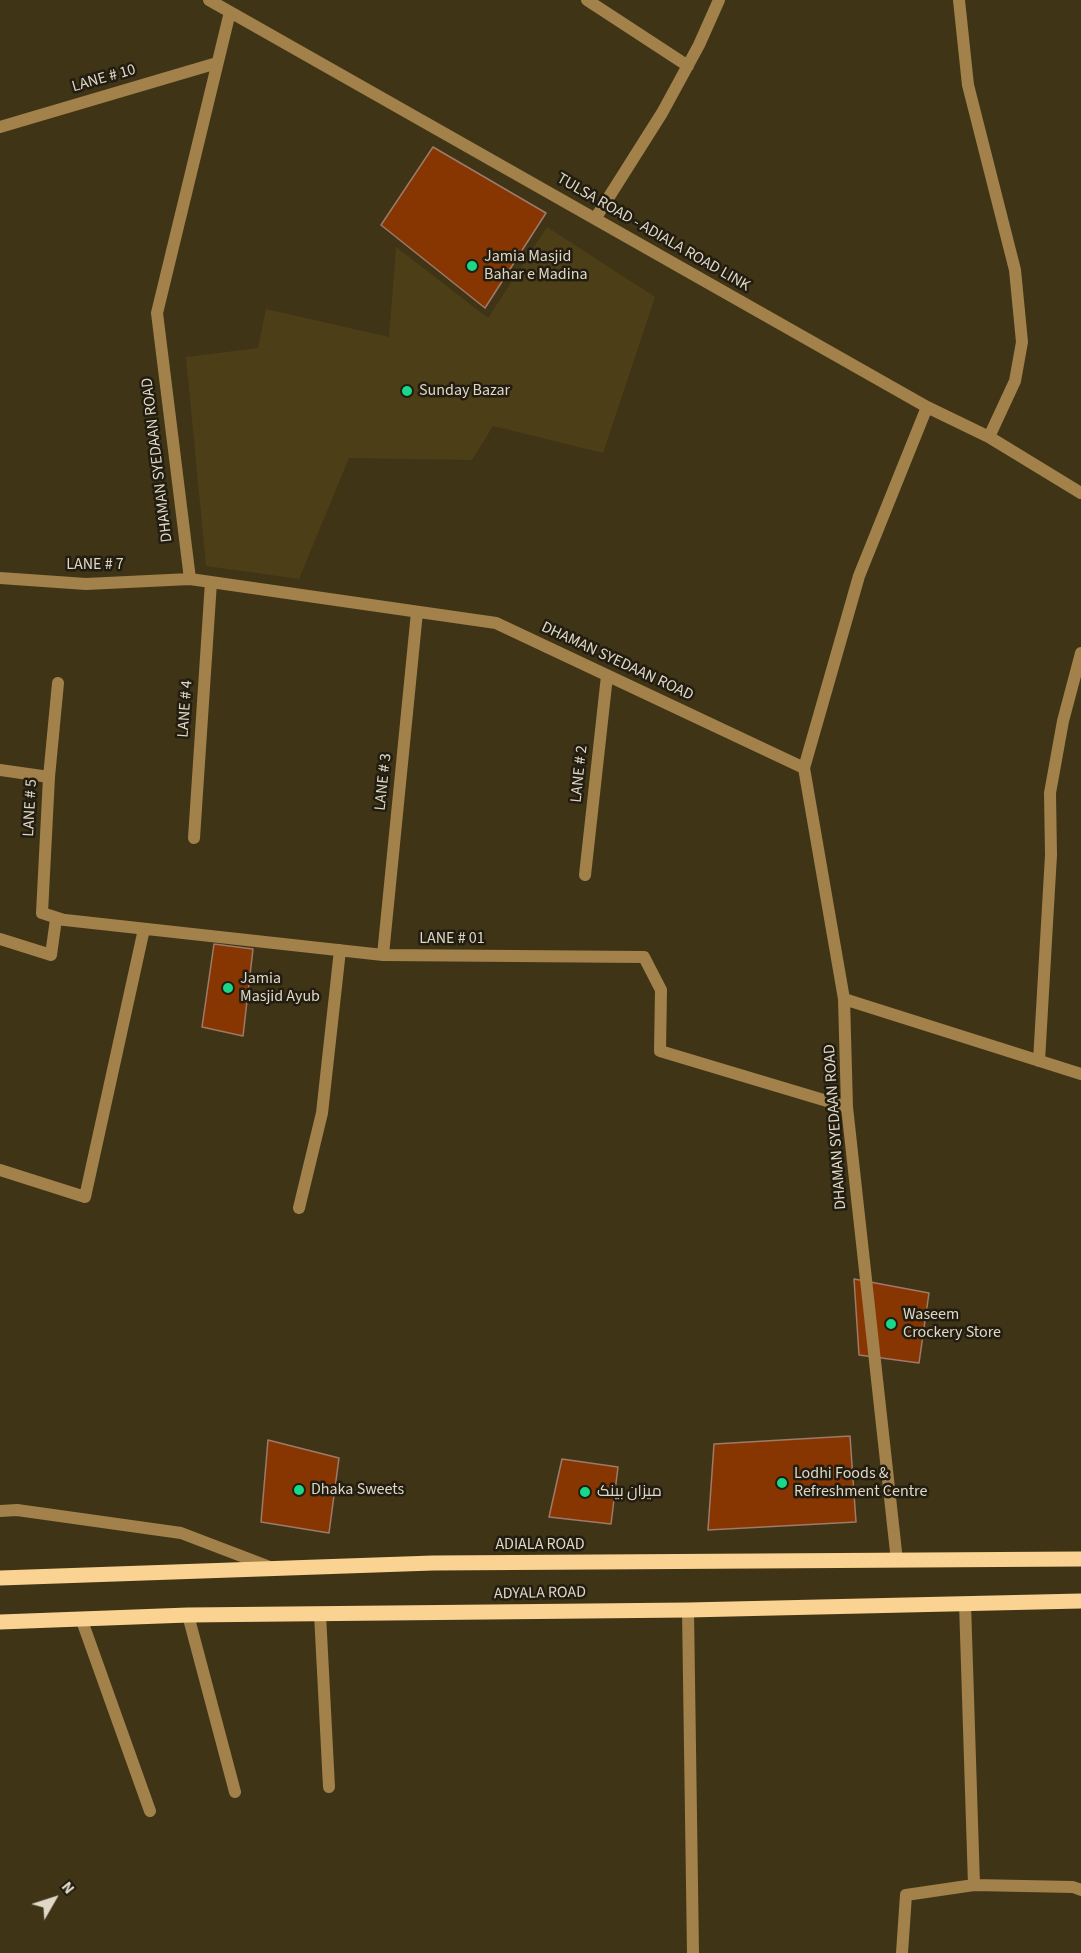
<!DOCTYPE html>
<html>
<head>
<meta charset="utf-8">
<style>
  body { margin:0 }
  #map { position:relative; width:1081px; height:1953px; overflow:hidden; background:#403416; font-family:"Source Sans 3",sans-serif }
  canvas { display:block }
  .north { position:absolute; left:24px; top:1869px; width:60px; height:60px; -webkit-text-stroke:4px #221d10; paint-order:stroke; rotate:51deg; font-size:16px; font-weight:700; line-height:24px; text-align:center; color:#dfd8c7 }
  .north::after { content:''; display:block; margin:auto; width:21px; height:27px; background:#dfd8c7; clip-path:polygon(50% 0,100% 100%,50% 72%,0 100%) }
</style>
</head>
<body>
<div id="map">
<canvas width="1081" height="1953"></canvas>
<div class="north">N</div>
</div>
<script>
const g = document.querySelector('canvas').getContext('2d');
g.lineJoin = 'round';
function fill(path, color) { g.fillStyle = color; g.fill(path, 'evenodd'); }
const shape = rows => new Path2D(rows.map(r => 'M' + r).join(''));
function trace(path, color, width, dash) { g.strokeStyle = color; g.lineWidth = width; g.lineCap = dash ? 'butt' : 'round'; g.setLineDash(dash || []); g.stroke(path); }
function write(font, color, halo, rows, align = 'center') {
  g.font = font + ' "Source Sans 3",Cairo,sans-serif'; g.lineWidth = 5; g.setLineDash([]); g.textBaseline = 'middle'; g.strokeStyle = halo; g.fillStyle = color; for (const [text, x, y, turn = 0] of rows) {
    g.save(); g.translate(x, y); g.rotate((+turn || 0) * Math.PI / 180); g.textAlign = isNaN(turn) ? turn : align; if (halo) g.strokeText(text, 0, 0); g.fillText(text, 0, 0); g.restore();
  }
}
const built = shape([
  [547,227,655,297,603,453,493,426,472,460,349,458,299,579,206,566,186,357,258,348,266,309,389,337,396,247,488,318]
]);
const building = shape([
  [433,147,546,213,485,308,381,225,433,147],
  [214,944,253,949,243,1036,202,1027,214,944],
  [854,1279,929,1293,919,1363,859,1355,854,1279],
  [850,1436,856,1522,708,1530,714,1444,850,1436],
  [268,1440,339,1458,329,1533,261,1522,268,1440],
  [562,1459,618,1467,611,1524,549,1517,562,1459]
]);
const minor = shape([
  [209,0,927,407,989,437,1081,493],
  [587,0,688,66],
  [959,0,968,85,1015,270,1022,342,1015,381,989,437],
  [230,12,157,313,190,579,496,623,804,768,844,999,847,1107,897,1561],
  [0,127,217,63],
  [595,219,662,113,699,45,719,0],
  [0,578,86,584,190,579],
  [58,683,49,777,42,913,64,920],
  [804,768,859,576,927,407],
  [0,770,49,777],
  [194,838,211,582],
  [585,875,607,676],
  [0,939,51,955,56,919,383,955,644,957,661,990,660,1051,847,1107],
  [383,955,417,612],
  [844,999,1081,1074],
  [1039,1061,1051,855,1050,793,1063,721,1081,653],
  [0,1170,85,1197,144,929],
  [299,1208,322,1113,340,950],
  [0,1511,17,1510,181,1533,270,1567],
  [965,1603,974,1885],
  [688,1610,693,1953],
  [320,1614,329,1787],
  [188,1615,235,1792],
  [81,1618,150,1811],
  [902,1953,906,1895,974,1885,1073,1887,1081,1890]
]);
const primary = shape([
  [0,1578,433,1563,1081,1559],
  [0,1622,188,1615,688,1610,1081,1601]
]);
const markers = [
  [472,266,6,"#17d989"],
  [407,391,6,"#17d989"],
  [228,988,6,"#17d989"],
  [891,1324,6,"#17d989"],
  [782,1483,6,"#17d989"],
  [299,1490,6,"#17d989"],
  [585,1492,6,"#17d989"]
];
const streetNames = [
  ["LANE # 10",104,79,-16],
  ["TULSA ROAD - ADIALA ROAD LINK",653,233,30],
  ["DHAMAN SYEDAAN ROAD",158,460,-97],
  ["LANE # 7",95,565],
  ["DHAMAN SYEDAAN ROAD",617,662,25],
  ["LANE # 4",186,709,-86],
  ["LANE # 2",580,774,-84],
  ["LANE # 3",384,782,-84],
  ["LANE # 5",31,808,-87],
  ["LANE # 01",452,939],
  ["DHAMAN SYEDAAN ROAD",836,1127,-94],
  ["ADIALA ROAD",540,1545],
  ["ADYALA ROAD",540,1594,-1]
];
const poiNames = [
  ["Jamia Masjid",484,257],
  ["Bahar e Madina",484,275],
  ["Sunday Bazar",419,391],
  ["Jamia",240,979],
  ["Masjid Ayub",240,997],
  ["Waseem",903,1315],
  ["Crockery Store",903,1333],
  ["Lodhi Foods &",794,1474],
  ["Refreshment Centre",794,1492],
  ["Dhaka Sweets",311,1490],
  ["میزان بینک",597,1492]
];
fill(built, '#4c3e17');
fill(building, '#883601');
trace(building, '#9d7a6a', 1.5);
trace(minor, '#a2814b', 12);
trace(primary, '#fad291', 15);
for (const [x, y, r, color] of markers) { const dot = new Path2D(); dot.arc(x, y, r, 0, 2 * Math.PI); g.fillStyle = color; g.fill(dot); trace(dot, '#221d10', 2); }
write('16px', '#dfd8c7', '#221d10', streetNames);
write('16px', '#dfd8c7', '#221d10', poiNames, 'left');
</script>
</body>
</html>
